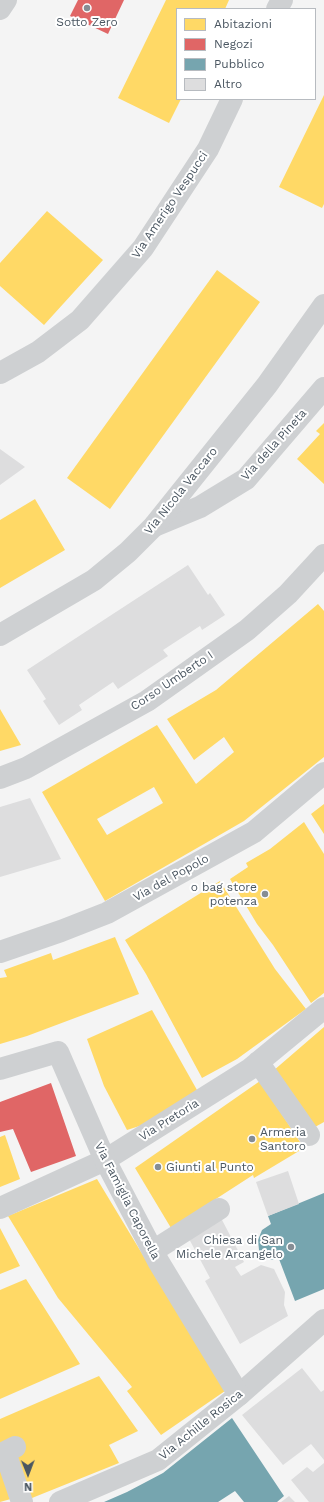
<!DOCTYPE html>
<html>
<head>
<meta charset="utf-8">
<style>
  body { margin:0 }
  #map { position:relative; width:324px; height:1502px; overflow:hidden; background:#f4f4f4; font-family:"Work Sans",sans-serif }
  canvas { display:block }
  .legend { position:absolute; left:176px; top:8px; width:140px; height:92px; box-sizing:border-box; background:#fff; border:1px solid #b7bbc0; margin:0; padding:5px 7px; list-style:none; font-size:12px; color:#4a5661 }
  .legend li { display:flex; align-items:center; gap:8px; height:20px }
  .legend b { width:20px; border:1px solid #b7bbc0 }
  .north { position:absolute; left:8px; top:1454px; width:40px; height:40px; -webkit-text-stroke:3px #fff; paint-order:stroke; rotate:179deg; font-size:11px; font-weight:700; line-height:16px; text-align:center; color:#4a5661 }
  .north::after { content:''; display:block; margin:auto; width:14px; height:18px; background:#4a5661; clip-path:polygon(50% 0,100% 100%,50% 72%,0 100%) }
</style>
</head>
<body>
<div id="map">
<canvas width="324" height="1502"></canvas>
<ul class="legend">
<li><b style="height:11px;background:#ffd966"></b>Abitazioni</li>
<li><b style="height:11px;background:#e06666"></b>Negozi</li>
<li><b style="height:11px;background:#76a5af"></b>Pubblico</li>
<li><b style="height:11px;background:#ddddde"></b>Altro</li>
</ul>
<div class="north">N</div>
</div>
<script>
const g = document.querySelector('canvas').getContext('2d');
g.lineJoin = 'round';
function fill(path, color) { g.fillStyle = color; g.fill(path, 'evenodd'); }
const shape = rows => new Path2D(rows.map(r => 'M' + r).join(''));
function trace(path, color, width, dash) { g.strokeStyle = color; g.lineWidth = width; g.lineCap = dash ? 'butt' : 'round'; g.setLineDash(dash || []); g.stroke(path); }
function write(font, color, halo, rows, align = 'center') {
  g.font = font + ' "Work Sans",sans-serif'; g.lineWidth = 4; g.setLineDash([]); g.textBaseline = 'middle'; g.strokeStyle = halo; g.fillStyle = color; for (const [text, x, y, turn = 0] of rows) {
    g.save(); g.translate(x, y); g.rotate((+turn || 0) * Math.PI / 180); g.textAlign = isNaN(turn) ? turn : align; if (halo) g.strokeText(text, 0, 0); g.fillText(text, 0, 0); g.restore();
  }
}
const homes = shape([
  [166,0,229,0,225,9,177,9,177,99,181,99,169,123,118,98],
  [324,95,324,204,322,208,279,187],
  [47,211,103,260,44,325,0,286,0,263],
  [217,270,260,302,110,509,67,478],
  [324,423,324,484,297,459,320,434,316,431],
  [35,499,65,550,0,588,0,520],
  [318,604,324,611,324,757,244,821,105,901,42,792,157,725,196,784,234,752,224,737,194,760,167,719,216,690],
  [154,787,163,803,107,835,97,819],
  [0,709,21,745,0,751],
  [324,804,324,834,311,814],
  [304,822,324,854,324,993,311,1003,273,945,257,924,230,879,248,867,246,863,270,849],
  [220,881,275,969,306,1009,237,1059,202,1078,146,974,125,940],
  [115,937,139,994,27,1036,0,1044,0,978,7,977,4,970,51,953,53,960],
  [152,1010,197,1090,149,1123,127,1130,104,1086,87,1039],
  [324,1027,324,1122,315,1127,273,1071],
  [260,1081,304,1148,254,1178,253,1175,171,1228,135,1168],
  [5,1135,20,1179,0,1187,0,1137],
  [97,1179,225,1391,161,1435,127,1391,132,1387,58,1298,8,1216],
  [0,1228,20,1266,0,1274],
  [26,1279,80,1364,0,1399,0,1290],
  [99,1376,138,1431,109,1445,119,1463,27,1500,0,1447,0,1419],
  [0,1449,18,1497,0,1502]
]);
const shops = shape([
  [78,0,124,0,108,34,70,16],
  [51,1083,76,1156,31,1172,13,1129,0,1132,0,1102]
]);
const public = shape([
  [324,1193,324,1289,295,1301,279,1259,268,1260,265,1258,259,1250,258,1240,262,1230,271,1224,268,1216],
  [232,1418,284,1496,277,1502,244,1502,235,1491,218,1502,104,1502,127,1492,163,1473]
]);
const building = shape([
  [0,449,25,467,0,485],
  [188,565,208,595,210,593,225,615,202,630,200,626,163,650,168,656,118,689,113,682,79,705,82,710,59,725,43,701,46,699,27,670],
  [30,798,61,859,0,877,0,807],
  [288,1171,299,1204,268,1216,256,1182],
  [221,1218,244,1262,235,1267,241,1276,261,1265,274,1269,285,1292,284,1305,288,1316,240,1344,205,1281,210,1278,188,1237],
  [302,1368,321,1392,324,1390,324,1460,311,1444,283,1465,242,1415],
  [324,1463,324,1502,309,1502,291,1480,307,1467,313,1472],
  [289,1496,295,1502,281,1502]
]);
const pedestrian = shape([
  [258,1062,309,1135],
  [0,1208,105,1160,250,1069,324,1008],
  [153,1251,219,1209],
  [239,1395,324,1320],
  [15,1447,5,1452,22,1502]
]);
const minor = shape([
  [0,9,6,0],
  [277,9,282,0],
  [0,373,38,352,80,320,143,248,208,149,232,99],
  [154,526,200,507,246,479,324,388],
  [0,952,61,931,107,913,254,832,324,773],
  [0,1069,58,1052,105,1160,158,1261,239,1395,158,1460,60,1502]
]);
const tertiary = shape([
  [0,635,94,580,128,552,154,526,267,385,324,305],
  [0,778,26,768,147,701,247,630,288,594,324,555]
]);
const markers = [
  [87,8,4,"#868d94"],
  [265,894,4,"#868d94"],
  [252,1139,4,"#868d94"],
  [158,1167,4,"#868d94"],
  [291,1247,4,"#868d94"]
];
const poiNames = [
  ["Sotto Zero",87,22,"center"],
  ["o bag store",257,887],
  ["potenza",257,901],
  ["Armeria",260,1132,"left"],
  ["Santoro",260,1146,"left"],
  ["Giunti al Punto",166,1167,"left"],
  ["Chiesa di San",283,1240],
  ["Michele Arcangelo",283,1254]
];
const streetNames = [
  ["Via Amerigo Vespucci",170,205,-56],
  ["Via della Pineta",274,445,-48],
  ["Via Nicola Vaccaro",181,491,-51],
  ["Corso Umberto I",172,681,-34],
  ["Via del Popolo",171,878,-29],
  ["Via Pretoria",169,1120,-32],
  ["Via Famiglia Caporella",127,1201,63],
  ["Via Achille Rosica",201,1425,-39]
];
fill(homes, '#ffd966');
fill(shops, '#e06666');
fill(public, '#76a5af');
fill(building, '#ddddde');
trace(pedestrian, '#ced0d2', 22);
trace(minor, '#ced0d2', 22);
trace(tertiary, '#ced0d2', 22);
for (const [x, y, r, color] of markers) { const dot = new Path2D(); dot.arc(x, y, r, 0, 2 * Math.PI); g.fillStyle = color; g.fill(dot); trace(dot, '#fff', 1.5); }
write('12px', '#4a5661', '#fff', poiNames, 'right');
write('12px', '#4a5661', '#fff', streetNames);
</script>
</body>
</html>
